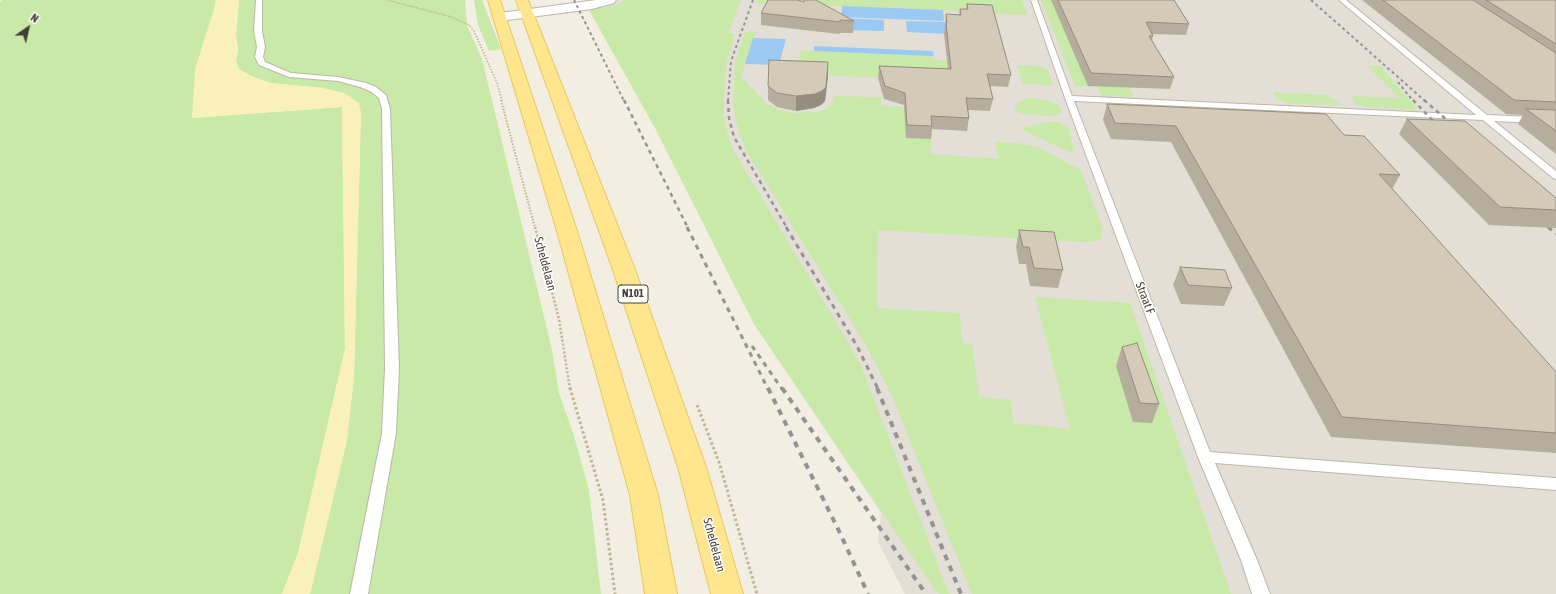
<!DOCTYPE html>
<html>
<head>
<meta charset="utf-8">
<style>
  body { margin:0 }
  #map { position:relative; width:1556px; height:594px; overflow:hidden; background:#f2eee2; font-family:"Asap Condensed",sans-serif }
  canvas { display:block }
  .north { position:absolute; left:8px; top:8px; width:40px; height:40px; -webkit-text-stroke:3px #fff; paint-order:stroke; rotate:34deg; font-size:11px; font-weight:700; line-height:16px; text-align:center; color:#433e32 }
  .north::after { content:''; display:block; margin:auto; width:14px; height:18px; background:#433e32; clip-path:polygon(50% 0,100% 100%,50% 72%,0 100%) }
</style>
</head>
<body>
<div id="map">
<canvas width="1556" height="594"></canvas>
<div class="north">N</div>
</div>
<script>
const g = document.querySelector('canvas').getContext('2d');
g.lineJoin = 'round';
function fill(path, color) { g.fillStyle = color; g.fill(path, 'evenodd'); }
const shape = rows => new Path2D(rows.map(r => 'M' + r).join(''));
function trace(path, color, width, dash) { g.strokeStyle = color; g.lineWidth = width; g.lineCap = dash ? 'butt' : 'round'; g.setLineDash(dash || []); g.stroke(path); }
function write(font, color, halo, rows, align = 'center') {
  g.font = font + ' "Asap Condensed",sans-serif'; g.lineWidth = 3; g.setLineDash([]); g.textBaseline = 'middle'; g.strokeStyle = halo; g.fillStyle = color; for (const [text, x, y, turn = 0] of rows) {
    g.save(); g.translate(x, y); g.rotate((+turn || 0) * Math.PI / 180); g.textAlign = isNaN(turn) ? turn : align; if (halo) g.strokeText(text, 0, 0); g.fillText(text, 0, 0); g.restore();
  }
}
const industrial = shape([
  [584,0,1556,0,1556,594,905,594,878,542,881,513,754,324,655,128]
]);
const green = shape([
  [2,0,216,0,192,118,342,107,345,349,298,553,282,594,0,594,0,3],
  [239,0,465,0,467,26,482,59,552,350,559,393,574,436,589,490,601,594,310,594,347,440,354,376,361,113,351,97,344,93,323,88,271,83,253,77,239,69,236,61,238,50,236,35],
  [474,0,482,0,501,49,489,51,478,25],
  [625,0,741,0,728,33,735,34,727,61,724,90,724,117,729,140,735,153,846,339,861,366,949,594,939,594,935,590,754,324,655,128,589,10,617,5],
  [757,0,1022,0,1028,15,943,11,943,10,756,3],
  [1041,0,1084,0,1134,97,1101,95,1098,87,1075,86],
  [745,32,757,32,753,38,741,77,767,104,780,110,793,113,818,112,828,108,833,101,833,96,881,97,881,106,929,108,906,138,931,139,930,154,999,159,995,142,1019,143,1040,148,1081,170,1103,229,1100,240,1090,242,1080,242,878,230,877,308,960,313,962,343,972,344,979,397,1011,400,1013,423,1070,429,1035,297,1130,303,1231,594,972,594,893,398,877,366,861,337,745,149,736,122,733,104,735,62],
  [801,50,930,55,931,59,948,60,950,81,796,74],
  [1017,65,1038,66,1046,69,1048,70,1053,85,1023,84],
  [1367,66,1380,66,1418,110,1366,107,1355,104,1352,96,1400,98],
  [1272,92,1326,95,1340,103,1336,105,1289,104,1277,98],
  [1034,98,1052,102,1062,109,1062,113,1054,116,1031,115,1020,113,1016,110,1014,107,1019,102,1028,98],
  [1048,122,1058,122,1068,127,1075,153,1067,151,1022,130,1025,127]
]);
const sand = shape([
  [216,0,239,0,236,35,238,50,236,61,239,69,253,77,271,83,323,88,344,93,359,103,361,113,354,376,347,440,310,594,282,594,298,553,345,349,342,107,192,118,195,69,214,9]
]);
const water = shape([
  [842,6,943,10,944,21,841,17],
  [841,18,884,20,884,31,839,30],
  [906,21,945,22,946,34,907,32],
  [753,38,786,39,779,65,745,64],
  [814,46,933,51,934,56,814,51]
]);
const pathFar3 = shape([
  [387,0,448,16,469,25,474,31,497,83,502,101]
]);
const pathFar2 = shape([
  [501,100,535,228]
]);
const pathFar1 = shape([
  [535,227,559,319,570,389]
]);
const path = shape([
  [570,388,603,500,615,594],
  [697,405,719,462,757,594]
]);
const service = shape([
  [256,0,262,0,262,31,265,47,263,57,265,62,291,73,338,77,366,83,376,87,386,95,390,109,399,368,396,433,368,594,350,594,382,433,385,368,382,109,379,98,370,91,360,87,338,81,289,77,259,65,255,57,257,47,254,31,256,0],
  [1031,0,1037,0,1072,96,1476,115,1339,0,1346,0,1487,115,1556,118,1556,124,1494,121,1556,171,1556,179,1553,178,1483,120,1074,101,1210,452,1556,478,1556,490,1215,463,1257,560,1270,594,1252,594,1241,560,1198,457,1065,98,1031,0]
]);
const minor = shape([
  [596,0,616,0,614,3,592,9,500,21,495,20,494,17,495,14,500,13,596,0]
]);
const primary = shape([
  [488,0,500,0,577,231,658,495,677,594,645,594,630,495,557,231,488,0],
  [516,0,528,0,634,267,706,467,743,594,711,594,678,467,612,267,516,0]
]);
const railFar3 = shape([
  [574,0,624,101],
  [1311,0,1425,101],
  [1398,82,1413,101],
  [728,101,731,61,753,0]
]);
const railFar2 = shape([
  [624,100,688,228],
  [728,100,729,118,734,137,787,228],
  [1413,100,1439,127],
  [1424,100,1456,128],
  [1541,220,1549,228]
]);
const railFar1 = shape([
  [687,227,768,389],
  [786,227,857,346,878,389],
  [1548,227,1556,234],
  [752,346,782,389]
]);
const rail = shape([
  [768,388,839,531,868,594],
  [782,388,926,594],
  [877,388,961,594]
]);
const wall = shape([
  [1051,0,1174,0,1189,24,1186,35,1152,34,1153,36,1152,41,1174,77,1170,89,1088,86],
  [1362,0,1556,0,1556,154,1518,124,1523,115,1506,114],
  [967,4,1011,75,1008,87,990,86,993,99,990,111,968,110,969,118,967,131,932,129,931,139,906,138,904,105,884,99,878,78,879,66,948,69,944,34,946,14,959,15,960,9,966,9],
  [761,13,854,21,853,33,840,33,839,34,761,25],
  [828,62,828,76,825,101,821,105,814,108,796,111,777,107,768,100,768,86],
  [1107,104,1344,135,1400,175,1392,189,1556,372,1556,453,1331,437,1171,142,1111,139,1103,120],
  [1407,119,1556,198,1556,228,1489,225,1399,134],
  [1019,230,1063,270,1058,288,1030,286,1026,264,1019,264,1016,247],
  [1180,267,1232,288,1224,306,1181,304,1173,285],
  [1122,347,1159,404,1152,423,1133,422,1116,366]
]);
const shadedWall = shape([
  [828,62,828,76,825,101,821,105,814,108,796,111,796,96]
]);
const building = shape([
  [768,0,798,0,804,2,804,0,816,0,854,21,840,20,840,22,761,13,768,0],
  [1058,0,1174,0,1189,24,1146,22,1153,36,1149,36,1174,77,1091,73,1058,0],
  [1383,0,1473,0,1556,53,1556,102,1514,100,1383,0],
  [1486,0,1556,0,1556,44,1486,0],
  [967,4,992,5,1011,75,987,74,993,99,966,98,969,118,931,116,932,126,907,125,905,93,885,86,879,66,951,69,946,23,947,23,946,14,961,15,960,9,968,9,967,4],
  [769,60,828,62,826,87,822,91,815,94,796,96,777,93,768,86,769,60],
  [1107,104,1326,114,1344,135,1364,136,1400,175,1379,174,1556,372,1556,433,1342,417,1176,126,1115,123,1107,104],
  [1526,109,1556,110,1556,131,1526,109],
  [1407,119,1465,121,1556,198,1556,210,1500,207,1407,119],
  [1019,230,1054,232,1063,270,1034,268,1029,247,1023,247,1019,230],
  [1180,267,1225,270,1232,288,1188,285,1180,267],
  [1137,343,1159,404,1140,403,1122,347,1137,343]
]);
const shields = [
  [633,294,30]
];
const shieldNames = [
  ["N101",633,294]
];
const streetNames = [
  ["Scheldelaan",545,264,75],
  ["Straat F",1145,298,69],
  ["Scheldelaan",714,545,75]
];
fill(industrial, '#e3dfd7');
fill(green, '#c8e9a8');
fill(sand, '#faf0ba');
fill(water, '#9ac9f3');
trace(service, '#bdb6a4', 2);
trace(minor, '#bdb6a4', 2);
trace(primary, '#e9c659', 2);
trace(pathFar3, '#c0b395', 1.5, [1.5, 1.5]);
trace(pathFar2, '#c0b395', 2, [1.5, 1.5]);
trace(pathFar1, '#c0b395', 2.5, [2, 2]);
trace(path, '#c0b395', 3, [2.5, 2.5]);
fill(service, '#fff');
fill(minor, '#fff');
fill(primary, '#ffe58e');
trace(railFar3, '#939393', 2, [3, 3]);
trace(railFar2, '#939393', 2.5, [4, 4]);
trace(railFar1, '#939393', 3, [5, 5]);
trace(rail, '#939393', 4, [6, 6]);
fill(wall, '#b5ae9d');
fill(shadedWall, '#948d80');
fill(building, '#d3cab7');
trace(building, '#948d80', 1);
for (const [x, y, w] of shields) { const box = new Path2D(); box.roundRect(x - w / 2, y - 9, w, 18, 3); g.fillStyle = '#fff'; g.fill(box); trace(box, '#433e32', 1); }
write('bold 11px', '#433e32', null, shieldNames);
write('12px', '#433e32', '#fff', streetNames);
</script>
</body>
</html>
